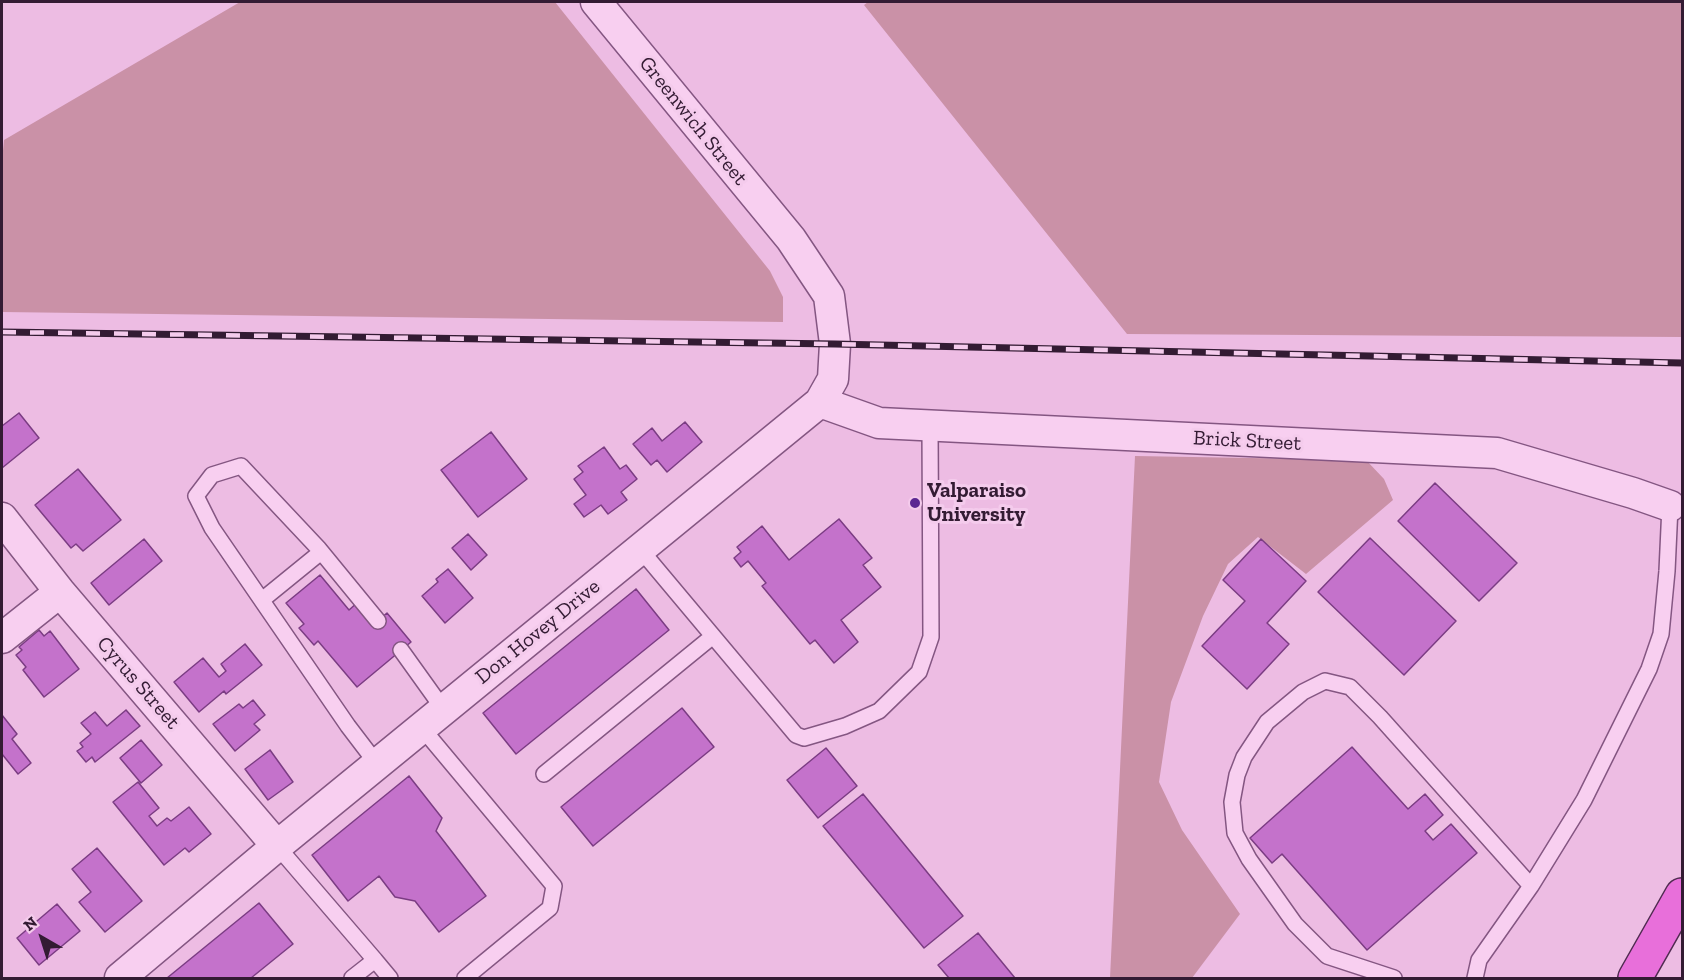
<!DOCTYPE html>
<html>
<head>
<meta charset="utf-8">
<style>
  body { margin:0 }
  #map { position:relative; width:1684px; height:980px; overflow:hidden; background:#edbce3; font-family:"Zilla Slab",serif }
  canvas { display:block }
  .frame { position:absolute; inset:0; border:3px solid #331b33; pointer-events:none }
  .north { position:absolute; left:12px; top:908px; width:60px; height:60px; -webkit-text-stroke:4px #f4cbec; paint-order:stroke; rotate:321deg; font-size:16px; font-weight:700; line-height:24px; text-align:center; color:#331b33 }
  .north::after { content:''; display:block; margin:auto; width:21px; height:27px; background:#331b33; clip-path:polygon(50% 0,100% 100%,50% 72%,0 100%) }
</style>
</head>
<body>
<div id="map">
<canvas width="1684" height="980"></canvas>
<div class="frame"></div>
<div class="north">N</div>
</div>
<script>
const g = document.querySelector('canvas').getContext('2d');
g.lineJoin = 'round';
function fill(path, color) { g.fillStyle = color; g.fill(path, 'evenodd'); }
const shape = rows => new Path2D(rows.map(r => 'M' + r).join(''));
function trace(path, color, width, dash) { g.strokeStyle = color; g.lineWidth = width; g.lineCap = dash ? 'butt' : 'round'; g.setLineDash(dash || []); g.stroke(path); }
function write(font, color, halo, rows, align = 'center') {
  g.font = font + ' "Zilla Slab",serif'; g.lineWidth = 6; g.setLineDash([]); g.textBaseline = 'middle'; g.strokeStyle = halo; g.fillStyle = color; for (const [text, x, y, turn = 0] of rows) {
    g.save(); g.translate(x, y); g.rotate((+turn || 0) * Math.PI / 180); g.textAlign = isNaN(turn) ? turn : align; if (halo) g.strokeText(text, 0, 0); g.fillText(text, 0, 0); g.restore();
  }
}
const green = shape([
  [240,2,555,2,770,271,783,297,783,322,2,312,2,161,4,140],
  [868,2,1682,2,1682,337,1127,334,864,5],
  [1135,456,1366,460,1384,479,1393,500,1306,574,1258,537,1228,564,1203,616,1171,702,1159,782,1182,830,1240,914,1192,978,1110,978]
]);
const building = shape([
  [19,413,39,438,2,468,2,426,19,413],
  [685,422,702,442,667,472,657,460,651,465,633,444,652,428,662,441,685,422],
  [491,432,527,479,478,517,441,470,491,432],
  [604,447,620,469,626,465,637,479,621,492,627,500,608,514,601,505,584,517,574,504,586,495,574,479,583,472,578,466,604,447],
  [78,469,121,520,83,551,76,544,71,548,35,505,78,469],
  [1435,483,1517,563,1479,601,1398,521,1435,483],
  [839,519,872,558,863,565,881,587,841,620,858,642,834,663,815,640,810,644,762,586,766,583,748,561,741,567,734,558,741,552,737,547,762,526,789,560,839,519],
  [468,534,487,555,471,570,452,548,468,534],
  [1370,538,1456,621,1404,675,1318,592,1370,538],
  [144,539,162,561,109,605,91,583,144,539],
  [1261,539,1306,581,1267,623,1289,644,1247,689,1202,646,1245,601,1223,580,1261,539],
  [448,569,473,598,445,623,422,596,438,582,436,579,448,569],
  [320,575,349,610,358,602,375,623,387,613,411,642,357,687,318,641,314,645,299,628,304,624,286,603,320,575],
  [636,589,669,630,516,754,483,713,636,589],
  [39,630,44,636,50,631,79,669,44,697,23,670,26,667,16,655,22,650,19,647,39,630],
  [245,644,262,665,226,694,224,691,199,712,174,682,203,658,219,677,226,671,221,664,245,644],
  [253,700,265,715,254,724,260,730,235,751,213,724,239,704,243,708,253,700],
  [682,708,714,747,593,846,561,807,682,708],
  [126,710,140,726,95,762,92,757,86,762,77,751,83,747,80,743,91,734,81,723,95,712,107,726,126,710],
  [2,715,17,734,12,739,31,763,18,774,2,754,2,715],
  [141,740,162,765,141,783,120,758,141,740],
  [1352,747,1408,809,1425,794,1443,815,1425,831,1433,840,1451,824,1477,853,1367,950,1282,854,1272,863,1250,838,1352,747],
  [826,748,857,786,818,818,787,780,826,748],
  [270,750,293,782,268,800,245,769,270,750],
  [409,776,442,818,436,831,486,896,439,932,415,901,395,897,379,876,348,901,312,855,409,776],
  [138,782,159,808,149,816,157,826,167,818,171,821,189,807,211,834,189,852,185,848,164,865,113,802,138,782],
  [863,794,963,916,924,948,823,826,863,794],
  [97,848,142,901,105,932,79,902,91,892,72,869,97,848],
  [259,903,293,944,251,978,167,978,259,903],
  [57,904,80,931,39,965,17,938,57,904],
  [978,933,1015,978,949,978,938,965,978,933]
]);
const service = shape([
  [640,549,796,735,804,738,845,726,879,711,919,672,931,637,930,426],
  [262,600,321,552],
  [401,650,444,710],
  [422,728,554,886,550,908,465,978],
  [377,764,348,726,212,528,196,496,212,475,241,466,319,549,378,621],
  [544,774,713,636],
  [277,846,375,960,352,978],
  [375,960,390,978],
  [1394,978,1327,956,1295,924,1249,859,1235,833,1232,802,1237,775,1244,757,1267,722,1303,692,1325,681,1350,687,1380,717,1531,886],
  [1475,978,1479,960,1531,886,1584,800,1649,669,1661,634,1667,571,1670,506]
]);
const minor = shape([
  [820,402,879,423,1497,453,1633,493,1670,506],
  [2,518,60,592,277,846],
  [2,638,60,592],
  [120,978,277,846,820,402,833,379,835,344,829,296,791,239,596,2]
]);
const trunk = shape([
  [1635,978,1682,895]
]);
const rail = shape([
  [2,332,835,344,1682,363]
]);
const markers = [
  [915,503,6,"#5c2792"]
];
const streetNames = [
  ["Greenwich Street",693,121,51],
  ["Brick Street",1247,441,3],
  ["Don Hovey Drive",538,632,-39],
  ["Cyrus Street",138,683,49]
];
const poiNames = [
  ["Valparaiso",927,491],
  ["University",927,515]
];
fill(green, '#ca91a7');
fill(building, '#c472cb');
trace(building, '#7b3c83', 1.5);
trace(service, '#845682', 18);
trace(minor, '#845682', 33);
trace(trunk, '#502b51', 36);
trace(service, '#f8cff0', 15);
trace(minor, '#f8cff0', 30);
trace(trunk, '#e86fda', 33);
trace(rail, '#331b33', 7);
trace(rail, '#f4cbec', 4.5, [14]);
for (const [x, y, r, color] of markers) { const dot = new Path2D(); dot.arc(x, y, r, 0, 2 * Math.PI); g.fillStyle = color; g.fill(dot); trace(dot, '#f4cbec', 2); }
write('21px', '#331b33', '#f4cbec', streetNames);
write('bold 21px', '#331b33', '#f4cbec', poiNames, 'left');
</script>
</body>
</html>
